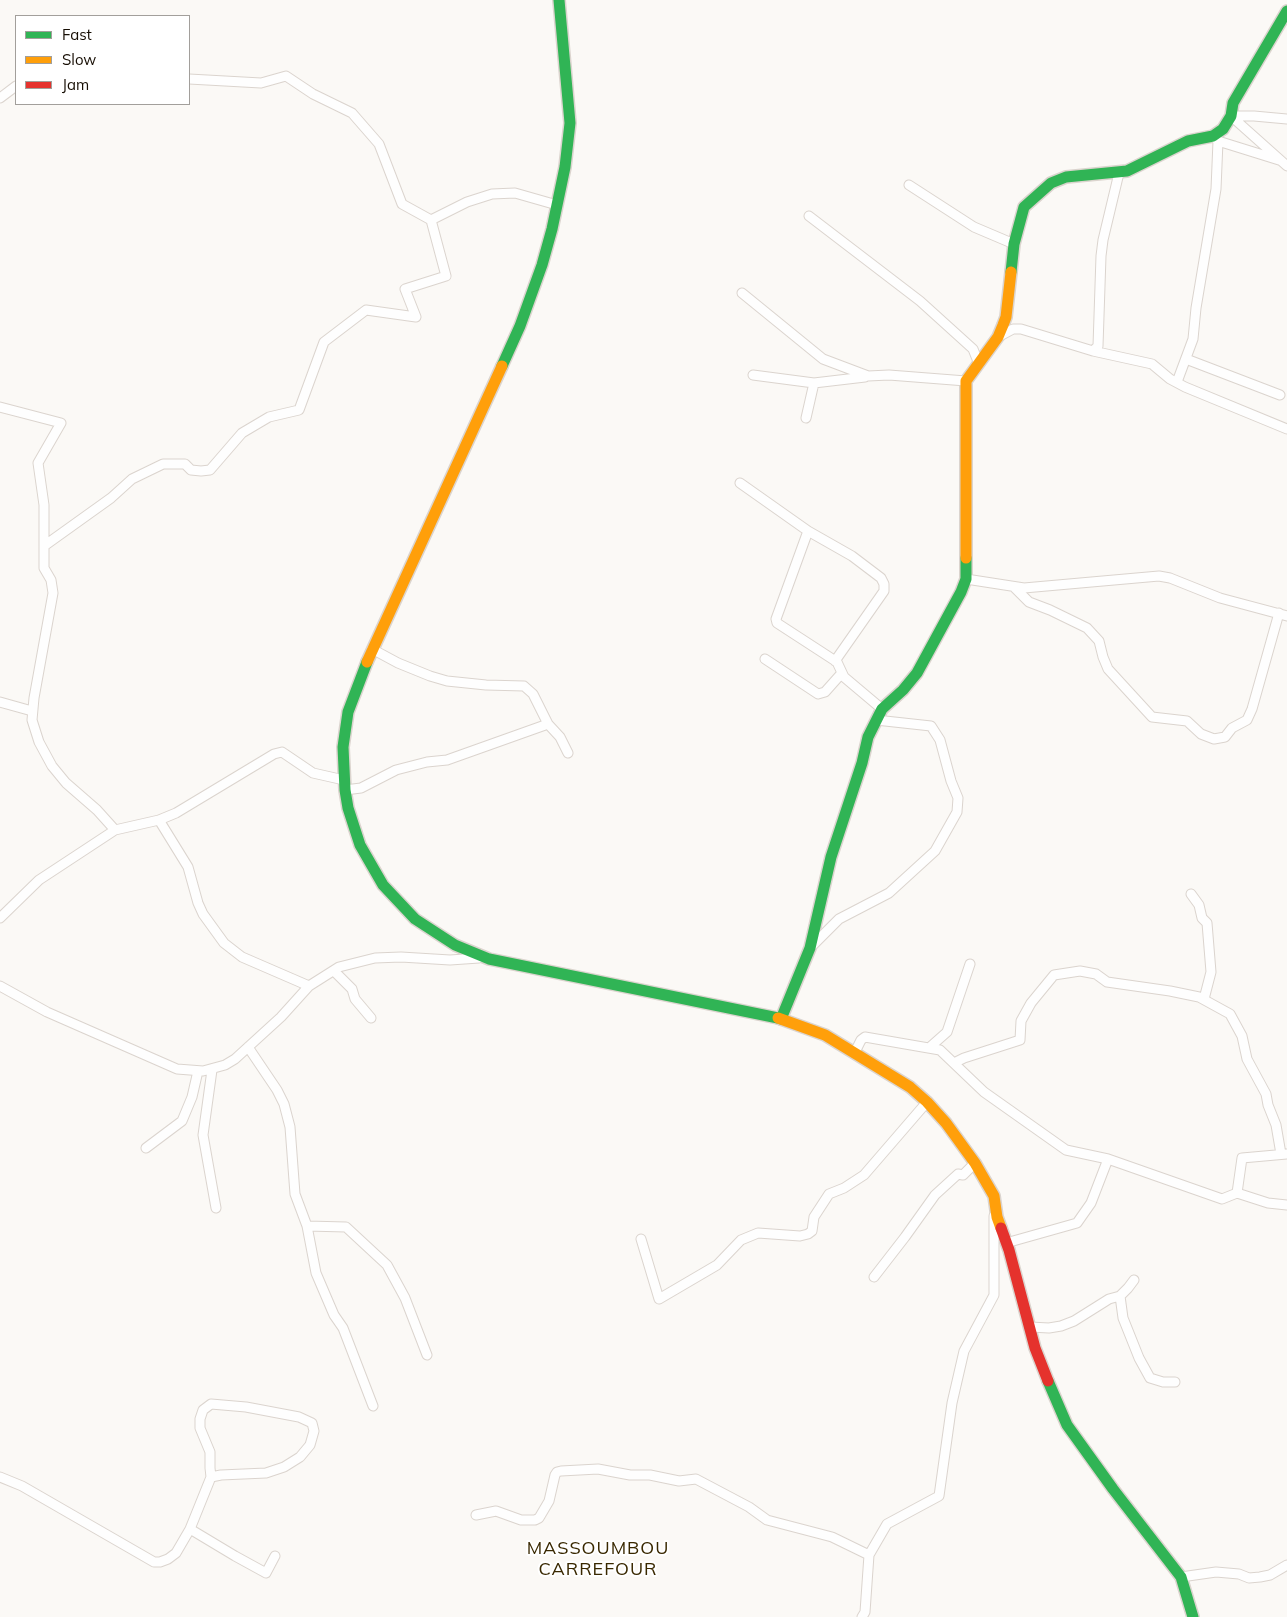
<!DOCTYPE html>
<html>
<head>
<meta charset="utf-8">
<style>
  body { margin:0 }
  #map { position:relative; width:1287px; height:1617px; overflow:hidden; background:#fbf9f6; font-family:Mulish,sans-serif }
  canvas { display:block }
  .legend { position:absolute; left:15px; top:15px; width:175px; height:90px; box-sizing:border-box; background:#fff; border:1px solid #a29f9b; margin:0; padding:6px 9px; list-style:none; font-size:15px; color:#170e04 }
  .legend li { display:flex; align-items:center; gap:10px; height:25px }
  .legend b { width:25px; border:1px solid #a29f9b }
</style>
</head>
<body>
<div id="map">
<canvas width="1287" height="1617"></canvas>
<ul class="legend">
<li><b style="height:6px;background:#30b455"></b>Fast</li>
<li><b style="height:6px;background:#ff9f0a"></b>Slow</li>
<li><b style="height:6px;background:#e5322d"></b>Jam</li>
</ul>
</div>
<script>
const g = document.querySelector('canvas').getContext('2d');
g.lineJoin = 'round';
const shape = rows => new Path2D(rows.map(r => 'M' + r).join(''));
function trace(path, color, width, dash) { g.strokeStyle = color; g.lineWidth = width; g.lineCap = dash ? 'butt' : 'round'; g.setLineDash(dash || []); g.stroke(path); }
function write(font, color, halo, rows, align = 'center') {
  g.font = font + ' Mulish,sans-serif'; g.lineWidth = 4; g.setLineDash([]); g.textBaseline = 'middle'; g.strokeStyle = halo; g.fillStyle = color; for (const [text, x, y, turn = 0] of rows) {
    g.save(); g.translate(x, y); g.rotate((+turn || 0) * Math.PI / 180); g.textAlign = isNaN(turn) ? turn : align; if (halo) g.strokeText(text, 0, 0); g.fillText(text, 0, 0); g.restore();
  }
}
const street = shape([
  [189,79,261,83,286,76,313,94,352,113,379,144,402,204,431,220],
  [0,98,16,86],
  [1231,116,1287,166],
  [1231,116,1254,116,1287,119],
  [1218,141,1279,160],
  [909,185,974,227,1014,244],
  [809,216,920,301,973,349,979,364],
  [742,293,823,359,868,376,889,375,966,381],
  [998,337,1013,329,1021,329,1093,351,1152,364,1170,379,1185,387,1287,429],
  [1093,351,1098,346,1101,256,1103,240,1119,173],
  [1186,359,1280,395],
  [753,375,814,383,865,377],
  [1177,382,1193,339,1196,308,1216,189,1218,141,1213,136],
  [0,407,61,423,38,463,44,505,44,568,51,580,53,593,34,698,32,720,39,742,52,766,66,783,97,810,115,830],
  [806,418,814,383],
  [740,483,808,531,776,619,777,623,837,662,844,677,882,709],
  [808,531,852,556,881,578,884,584,884,591,835,661],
  [44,546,111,498,132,479,163,464,185,464,191,470,201,471,210,470,242,433,269,417,299,410,324,342,366,310,416,317,405,289,446,276,431,220,467,202,492,194,515,193,557,205],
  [966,579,1024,588,1159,576,1170,578,1220,598,1287,616],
  [1014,587,1029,602,1050,610,1087,628,1099,641,1103,657,1108,669,1152,717,1187,721,1201,734,1214,739,1225,737,1232,728,1247,720,1252,709,1279,613],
  [372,649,398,663,430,676,447,681,486,685,524,686,533,694,548,724,560,737,568,753],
  [765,659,818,694,825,692,841,674],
  [0,702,32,711],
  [345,790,361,788,396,770,427,762,447,760,548,724],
  [159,820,188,867,198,903,203,914,224,943,242,957,309,986],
  [1191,894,1199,905,1202,918,1207,923,1211,972,1204,999],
  [0,918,39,880,115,830,159,820,176,813,274,754,282,752,313,773,344,780],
  [810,948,839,919,889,893,935,851,957,812,958,798,951,781,940,740,931,726,876,720],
  [334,971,352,989,355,999,371,1018],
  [0,986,47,1012,177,1069,203,1071,225,1065,235,1059,281,1017,309,986,339,967,375,958,401,957,450,960,479,958],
  [248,1047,277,1090,284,1104,290,1127,295,1194,307,1226,316,1273,334,1315,343,1328,373,1406],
  [930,1047,947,1032,970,964],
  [855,1052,861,1040,865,1037,940,1050,984,1092,1066,1150,1108,1159,1222,1199,1237,1193,1242,1158,1287,1154],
  [954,1063,964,1058,1020,1040,1021,1021,1031,1003,1054,975,1080,971,1096,974,1107,982,1170,991,1199,997,1230,1014,1242,1036,1247,1059,1266,1094,1268,1105,1276,1125,1281,1154],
  [212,1070,203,1135,216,1208],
  [146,1148,182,1121,192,1097,198,1071],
  [1237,1193,1268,1203,1287,1205],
  [307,1226,346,1227,387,1265,405,1298,427,1355],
  [641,1239,659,1299,717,1265,741,1240,758,1233,800,1236,808,1234,812,1231,814,1217,829,1194,844,1188,864,1175,927,1102],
  [1006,1243,1077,1223,1091,1203,1108,1159],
  [874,1277,905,1237,935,1195,958,1174,963,1175,975,1163],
  [1120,1296,1123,1318,1139,1358,1150,1378,1163,1382,1175,1382],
  [1030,1327,1049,1328,1061,1326,1074,1321,1109,1299,1120,1296,1128,1288,1134,1280],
  [0,1477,22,1486,154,1562,160,1562,168,1559,176,1553,190,1529,211,1477,210,1468,210,1452,200,1428,200,1419,203,1410,211,1404,246,1407,299,1417,312,1423,314,1431,310,1445,300,1457,284,1467,266,1473,221,1475,211,1477],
  [476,1515,496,1511,521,1520,535,1520,539,1518,549,1501,555,1475,557,1472,561,1471,598,1469,630,1475,650,1475,679,1481,696,1479,749,1507,767,1520,832,1537,869,1555],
  [190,1529,235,1556,266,1573,275,1556],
  [1181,1577,1216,1572,1239,1574,1249,1578,1260,1577,1270,1575,1287,1565],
  [862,1617,865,1612,869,1555,887,1524,939,1496,952,1403,964,1351,994,1295,994,1216]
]);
const fast = shape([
  [1011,272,1014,244,1024,207,1051,183,1066,177,1127,171,1188,141,1213,136,1223,129,1231,116,1233,103,1287,11],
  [502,366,520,326,542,265,552,229,565,167,570,123,559,0],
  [367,662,348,712,343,747,345,790,348,808,360,845,383,885,415,919,455,945,489,959,778,1018],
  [781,1019,810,948,831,857,862,763,868,737,882,709,903,690,917,673,961,592,966,579,966,558],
  [1048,1381,1067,1425,1113,1489,1181,1577,1193,1617]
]);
const slow = shape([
  [966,558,966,381,998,337,1003,325,1006,317,1011,272],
  [367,662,502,366],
  [778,1018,825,1035,910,1087,927,1102,946,1123,975,1163,994,1196,997,1217,1001,1228]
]);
const jam = shape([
  [1001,1228,1009,1250,1035,1348,1048,1381]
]);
const quarterNames = [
  ["MASSOUMBOU",598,1549],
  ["CARREFOUR",598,1570]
];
trace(street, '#dbd4ce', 11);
trace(fast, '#dbd4ce', 14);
trace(slow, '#dbd4ce', 14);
trace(jam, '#dbd4ce', 14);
trace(street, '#fefefe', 9);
trace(fast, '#30b455', 11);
trace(slow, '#ff9f0a', 11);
trace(jam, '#e5322d', 11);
g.letterSpacing = '1px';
write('18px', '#392800', '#fff', quarterNames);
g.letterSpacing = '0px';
</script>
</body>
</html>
